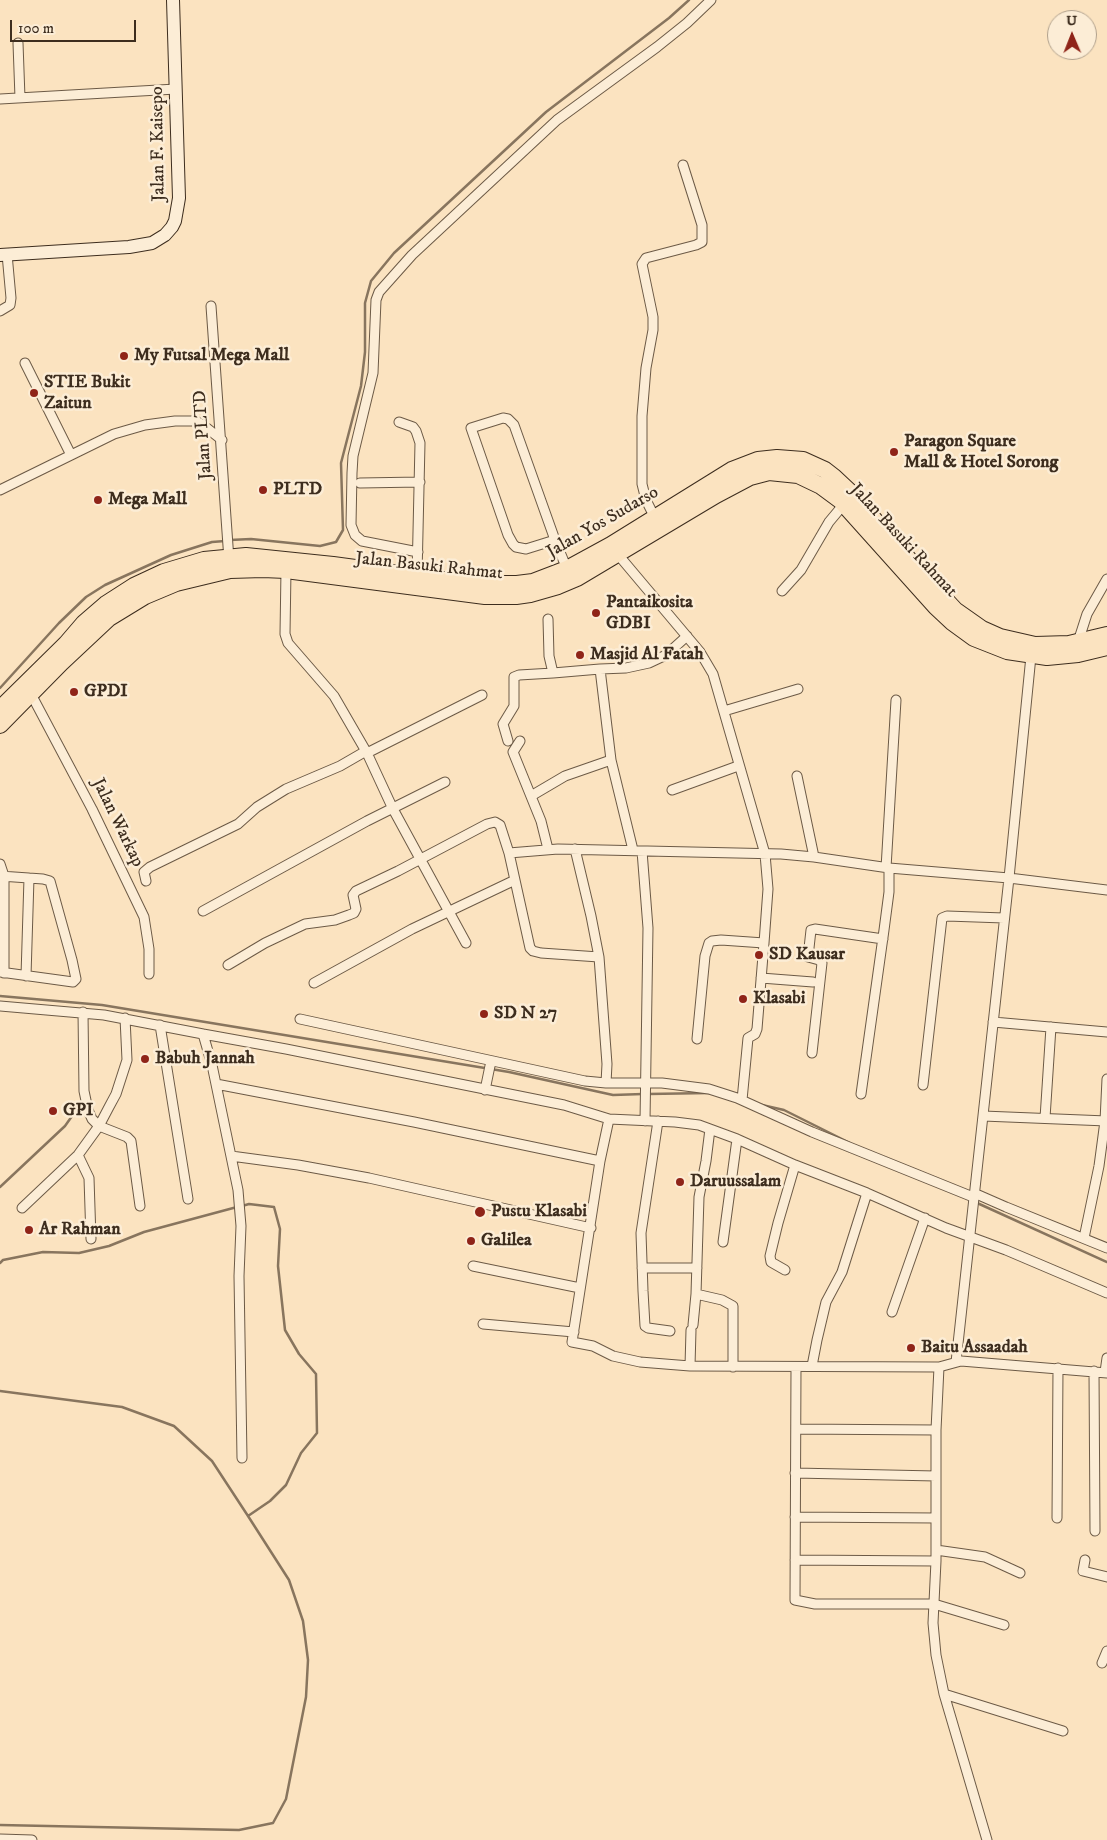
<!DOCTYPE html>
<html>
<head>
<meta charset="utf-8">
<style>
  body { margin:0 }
  #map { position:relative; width:1107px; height:1840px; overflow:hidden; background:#fbe3c0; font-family:"IM FELL DW Pica",serif }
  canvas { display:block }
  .north { position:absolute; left:1047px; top:10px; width:50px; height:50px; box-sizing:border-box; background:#fcedd6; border:1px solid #b0a08c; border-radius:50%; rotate:359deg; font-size:14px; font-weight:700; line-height:20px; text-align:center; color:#3d2d1e }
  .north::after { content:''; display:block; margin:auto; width:18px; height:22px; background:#8f2418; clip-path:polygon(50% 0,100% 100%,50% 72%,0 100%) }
  .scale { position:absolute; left:10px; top:20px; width:126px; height:22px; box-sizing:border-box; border:2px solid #3d2d1e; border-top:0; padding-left:6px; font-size:15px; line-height:18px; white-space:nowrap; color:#3d2d1e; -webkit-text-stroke:4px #fcedd6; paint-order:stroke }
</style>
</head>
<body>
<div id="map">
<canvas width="1107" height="1840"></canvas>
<div class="north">U</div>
<div class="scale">100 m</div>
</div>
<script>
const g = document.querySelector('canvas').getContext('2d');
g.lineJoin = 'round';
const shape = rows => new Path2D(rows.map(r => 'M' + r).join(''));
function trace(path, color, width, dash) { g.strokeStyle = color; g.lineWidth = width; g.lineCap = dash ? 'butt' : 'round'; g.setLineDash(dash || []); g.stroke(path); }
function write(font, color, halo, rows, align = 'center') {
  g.font = font + ' "IM FELL DW Pica",serif'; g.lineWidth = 5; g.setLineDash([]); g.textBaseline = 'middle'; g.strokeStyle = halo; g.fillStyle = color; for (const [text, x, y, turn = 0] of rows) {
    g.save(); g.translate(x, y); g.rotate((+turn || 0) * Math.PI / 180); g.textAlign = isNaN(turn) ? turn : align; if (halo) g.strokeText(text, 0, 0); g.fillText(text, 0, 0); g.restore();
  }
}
const stream = shape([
  [230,540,251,539,320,546,336,542,343,530,341,463,361,386,365,352,365,303,371,281,394,253,546,112,669,18,689,0],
  [0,688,59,623,86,597,105,585,171,555,212,542,225,541],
  [0,996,102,1005,509,1072,613,1095,643,1094],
  [648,1094,710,1093],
  [762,1105,784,1110,850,1143],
  [0,1187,65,1126,77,1109],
  [975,1202,1107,1262],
  [0,1263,3,1260,43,1252,79,1253,109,1246,144,1232,237,1207],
  [0,1391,122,1407,174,1426,212,1461,248,1516],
  [0,1825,239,1830,273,1823,286,1799,306,1697,308,1660,303,1621,289,1580,248,1516,270,1501,286,1485,301,1453,317,1433,316,1374,299,1354,285,1330,278,1266,280,1229,274,1207,249,1204,242,1206]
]);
const street = shape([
  [18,43,20,98],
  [0,99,176,89],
  [211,306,229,560],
  [0,311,10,305,11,298,7,254],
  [25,363,71,455],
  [399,422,413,427,416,431,420,443,417,576],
  [360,483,420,482],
  [0,490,114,434,145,425,175,421,196,421,203,425,222,440],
  [655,518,646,500,642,484,642,416,646,368,653,330,653,317,642,264,646,258,696,245,702,242,702,225,683,165],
  [555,540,526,549,516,547,513,544,508,535,471,428,503,418,508,419,514,425,555,540,567,569],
  [615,551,700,652,713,674,765,854,768,889,764,943,721,940,712,941,709,943,705,956,697,1039],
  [418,552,362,541,355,535,351,525,352,473,353,456,373,373,376,300,379,292,412,255,557,120,657,47,687,23,711,0],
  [286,570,285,634,288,643,334,696,367,753,393,809,466,943],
  [782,591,801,570,829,522,844,504],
  [548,619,549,656,553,673,600,669,611,760,633,850],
  [1078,642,1087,614,1107,579],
  [600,669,626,668,649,663,666,655,687,636],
  [31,694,92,809,144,917,149,949,149,974],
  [724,711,798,689],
  [508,741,503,724,514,706,514,677,519,675,553,673],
  [520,741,513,752,541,821,548,849],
  [367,753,482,695],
  [797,776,814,857],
  [672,790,738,766],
  [531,796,565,776,611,760],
  [575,849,591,916,599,957,607,1064,606,1083],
  [642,851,648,928,645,1121],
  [509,853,558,849,781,854,814,857,889,868,1009,878,1107,890],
  [0,864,4,876,4,973],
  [886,868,896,700],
  [0,876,43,879,50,881,72,960,76,979,73,982,0,972],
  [146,881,144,872,150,867,238,824,257,807,286,789,340,766,366,751],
  [203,911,367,821,445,782],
  [228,965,265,943,305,924,335,920,349,915,354,913,356,909,353,895,356,891,398,871,487,824,495,822,500,825,509,853,530,948,533,951,541,953,599,957],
  [26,976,29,878],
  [761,978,813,982],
  [314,983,412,929,515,880],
  [0,1006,104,1015,203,1034,212,1065,238,1190,241,1226,239,1276,242,1458],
  [83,1012,84,1091,88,1110,92,1119,99,1126,127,1137,131,1141,140,1206],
  [300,1019,585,1081,606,1083,662,1083,709,1089,737,1098,812,1132,973,1197],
  [993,1022,1107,1032],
  [160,1025,188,1199],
  [203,1034,286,1049,564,1105,609,1119],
  [812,1053,822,963,819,960,808,957,811,930,815,929,883,939],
  [216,1084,414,1122,600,1161],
  [923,1085,942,918,947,916,1004,918],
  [485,1090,491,1061],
  [861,1094,884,930,889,892,889,868],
  [742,1100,748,1038,755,1034,757,1029,764,943],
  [983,1116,1107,1121],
  [1045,1118,1051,1027],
  [658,1121,641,1233,643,1291,645,1326,648,1328,670,1331],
  [710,1129,706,1161,699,1197,696,1294,722,1300,733,1306,733,1367],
  [78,1155,89,1178,91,1239],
  [231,1156,298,1165,369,1178,591,1228],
  [974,1193,1006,1207,1107,1248],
  [22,1208,78,1155,99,1126,109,1107,116,1094,127,1060,125,1018],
  [1084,1238,1099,1166,1105,1121,1107,1079],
  [723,1242,737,1139],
  [473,1266,580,1288],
  [642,1268,697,1268],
  [785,1270,771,1262,770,1256,778,1223,795,1165],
  [1107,1293,1006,1250,946,1228,867,1193,795,1165,737,1139,699,1125,675,1122,609,1119,600,1161,572,1342,593,1346,613,1356,640,1362,690,1366,939,1367,961,1361,1107,1373],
  [892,1312,925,1218],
  [483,1324,574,1332],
  [693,1325,696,1294],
  [956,1362,1009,878,1031,656],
  [690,1366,691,1330],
  [812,1366,817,1340,826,1302,842,1272,867,1193],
  [796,1367,795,1600,815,1604,934,1604,1004,1625],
  [939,1367,936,1430,936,1561,933,1623,936,1655,944,1694,987,1840],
  [1094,1371,1095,1531],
  [1105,1372,1107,1358],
  [796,1429,936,1430],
  [795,1473,936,1476],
  [795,1517,936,1518],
  [1057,1518,1058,1368],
  [936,1550,985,1557,1020,1573],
  [795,1560,936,1561],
  [1085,1560,1083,1571,1107,1577],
  [1102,1663,1107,1651],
  [944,1694,1063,1731],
  [0,1839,32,1840]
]);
const secondary = shape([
  [0,255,129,247,152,243,165,235,172,227,175,221,179,198,173,0]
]);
const highway = shape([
  [0,709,66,644,84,623,106,604,134,586,164,572,204,560,246,556,333,565,473,584,517,584,533,582,567,569,611,545,732,470,758,460,777,458,803,460,825,470,834,477,850,492,918,570,955,610,982,629,1000,637,1035,645,1069,644,1107,635],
  [0,725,61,663,109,618,145,596,176,583,230,570,263,569,286,570,485,596,516,596,530,594,558,586,577,578,716,495,750,477,769,472,798,475,821,486,840,500,936,607,952,622,974,638,1007,651,1047,657,1078,654,1107,647]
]);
const markers = [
  [124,356,5,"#8f2418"],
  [34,393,5,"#8f2418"],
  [894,452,5,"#8f2418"],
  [263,490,5,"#8f2418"],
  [98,500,5,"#8f2418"],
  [596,613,5,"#8f2418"],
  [580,655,5,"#8f2418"],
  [74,692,5,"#8f2418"],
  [759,955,5,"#8f2418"],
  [743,999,5,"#8f2418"],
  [484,1014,5,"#8f2418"],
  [145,1059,5,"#8f2418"],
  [53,1111,5,"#8f2418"],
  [680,1182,5,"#8f2418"],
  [480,1212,6,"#8f2418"],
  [29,1230,5,"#8f2418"],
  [471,1241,5,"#8f2418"],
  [911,1348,5,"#8f2418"]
];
const streetNames = [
  ["Jalan F. Kaisepo",159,144,-91],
  ["Jalan PLTD",204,435,-94],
  ["Jalan Yos Sudarso",603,523,-30],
  ["Jalan Basuki Rahmat",903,541,47],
  ["Jalan Basuki Rahmat",429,567,6],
  ["Jalan Warkap",117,823,64]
];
const poiNames = [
  ["My Futsal Mega Mall",134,356],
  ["STIE Bukit",44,383],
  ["Zaitun",44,404],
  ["Paragon Square",904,442],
  ["Mall & Hotel Sorong",904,463],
  ["PLTD",273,490],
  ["Mega Mall",108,500],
  ["Pantaikosita",606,603],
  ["GDBI",606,624],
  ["Masjid Al Fatah",590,655],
  ["GPDI",84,692],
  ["SD Kausar",769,955],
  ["Klasabi",753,999],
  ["SD N 27",494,1014],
  ["Babuh Jannah",155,1059],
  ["GPI",63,1111],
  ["Daruussalam",690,1182],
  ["Pustu Klasabi",491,1212],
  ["Ar Rahman",39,1230],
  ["Galilea",481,1241],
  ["Baitu Assaadah",921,1348]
];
trace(stream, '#88755e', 2.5);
trace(street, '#6c5a46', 11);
trace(secondary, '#3d2d1e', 14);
trace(highway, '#3d2d1e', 18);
trace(street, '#fcedd6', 9);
trace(secondary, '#fcedd6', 12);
trace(highway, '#fbe3c0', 16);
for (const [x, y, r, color] of markers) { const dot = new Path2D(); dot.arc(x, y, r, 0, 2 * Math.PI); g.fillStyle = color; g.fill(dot); trace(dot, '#fcedd6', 2); }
write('18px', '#3d2d1e', '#fcedd6', streetNames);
write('bold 18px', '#3d2d1e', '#fcedd6', poiNames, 'left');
</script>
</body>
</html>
